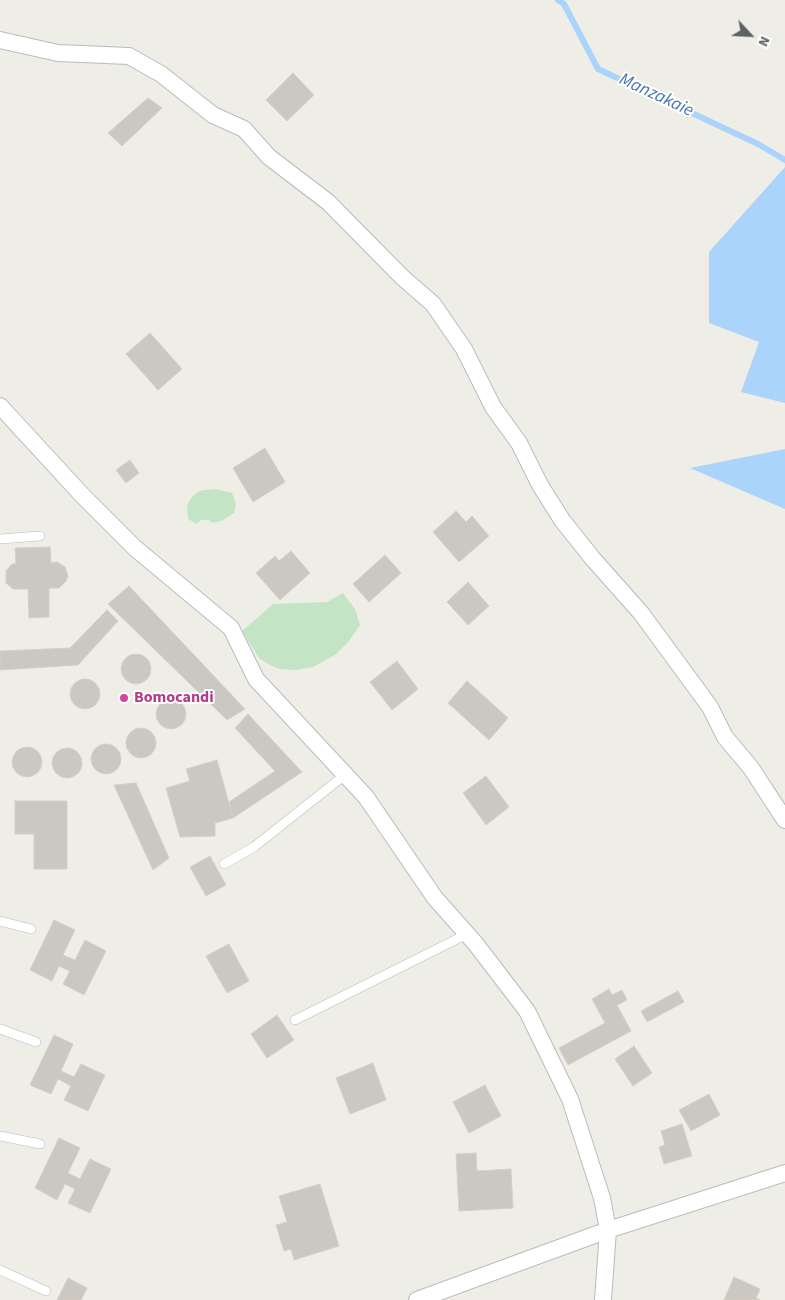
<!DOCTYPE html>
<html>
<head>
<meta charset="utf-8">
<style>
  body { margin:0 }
  #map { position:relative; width:785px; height:1300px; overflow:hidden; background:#efeee6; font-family:"Source Sans 3",sans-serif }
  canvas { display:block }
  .north { position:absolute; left:725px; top:10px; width:50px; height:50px; -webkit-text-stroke:4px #fff; paint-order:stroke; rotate:115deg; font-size:14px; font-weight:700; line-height:20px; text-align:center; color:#5e6166 }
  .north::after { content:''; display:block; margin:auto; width:18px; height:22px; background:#5e6166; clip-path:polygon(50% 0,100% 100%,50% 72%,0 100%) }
</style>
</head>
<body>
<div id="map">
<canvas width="785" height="1300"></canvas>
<div class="north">N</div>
</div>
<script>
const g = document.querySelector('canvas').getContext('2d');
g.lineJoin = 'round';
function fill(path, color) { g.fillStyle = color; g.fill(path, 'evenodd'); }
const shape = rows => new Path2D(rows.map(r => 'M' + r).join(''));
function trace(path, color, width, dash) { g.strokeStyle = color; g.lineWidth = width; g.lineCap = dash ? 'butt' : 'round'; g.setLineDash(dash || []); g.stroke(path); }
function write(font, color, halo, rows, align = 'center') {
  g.font = font + ' "Source Sans 3",sans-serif'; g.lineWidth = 4; g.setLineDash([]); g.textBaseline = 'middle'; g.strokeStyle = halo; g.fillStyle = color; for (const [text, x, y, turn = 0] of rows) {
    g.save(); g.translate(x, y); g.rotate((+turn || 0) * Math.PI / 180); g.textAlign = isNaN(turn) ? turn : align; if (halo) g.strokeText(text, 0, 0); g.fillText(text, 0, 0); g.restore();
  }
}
const green = shape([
  [214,489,232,493,236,504,234,513,221,521,213,523,209,520,201,520,197,524,188,519,187,506,191,498,199,491],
  [343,593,355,609,360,625,349,641,335,655,313,667,295,670,279,669,268,664,259,658,242,631,273,604,327,602]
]);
const water = shape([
  [785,167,785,403,741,392,759,342,709,323,709,252],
  [785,449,785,509,690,468]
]);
const stream = shape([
  [558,0,564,4,598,69,758,144,785,160]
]);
const building = shape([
  [293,73,314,95,287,121,266,100,293,73],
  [148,98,162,108,122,146,108,133,148,98],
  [150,333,182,369,158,390,126,354,150,333],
  [265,448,285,482,253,502,233,468,265,448],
  [130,460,139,473,126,483,116,470,130,460],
  [456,511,466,522,472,516,489,536,459,562,433,532,456,511],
  [50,547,51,563,57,562,65,567,68,576,66,581,59,588,49,588,49,617,29,618,28,589,13,589,6,583,6,571,12,564,16,564,15,548,50,547],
  [291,551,310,573,280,600,256,573,275,556,279,561,291,551],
  [385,555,401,573,369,602,353,584,385,555],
  [468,582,489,606,468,625,447,602,468,582],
  [129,586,245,709,227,720,108,604,129,586],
  [107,610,118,621,78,665,0,670,0,651,70,648,107,610],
  '121 669a15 15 0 1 1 30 0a15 15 0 1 1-30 0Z',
  [397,661,418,689,392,710,370,682,397,661],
  '70 694a15 15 0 1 1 30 0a15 15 0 1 1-30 0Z',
  [467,681,508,718,489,740,448,703,467,681],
  '156 714a15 15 0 1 1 30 0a15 15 0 1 1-30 0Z',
  [248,714,302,772,233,818,229,802,275,771,235,728,248,714],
  '126 743a15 15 0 1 1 30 0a15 15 0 1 1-30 0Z',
  '91 759a15 15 0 1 1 30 0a15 15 0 1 1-30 0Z',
  '12 762a15 15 0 1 1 30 0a15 15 0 1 1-30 0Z',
  '52 763a15 15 0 1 1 30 0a15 15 0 1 1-30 0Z',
  [217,760,233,818,215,823,215,836,180,837,166,788,190,781,186,769,217,760],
  [486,776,509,807,486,825,463,793,486,776],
  [136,783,169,858,153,870,114,785,136,783],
  [15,801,67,801,67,869,34,869,34,834,15,834,15,801],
  [210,856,226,885,206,896,190,867,210,856],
  [54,920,75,930,63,955,75,960,85,940,106,951,84,995,63,984,70,971,59,966,52,981,30,970,54,920],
  [229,944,249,981,227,993,206,956,229,944],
  [609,989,612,995,622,990,627,1000,617,1005,631,1031,568,1065,559,1048,605,1023,592,999,609,989],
  [678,991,684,1002,647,1022,641,1011,678,991],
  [277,1015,294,1040,267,1058,251,1034,277,1015],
  [54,1035,73,1044,61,1071,74,1077,81,1064,105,1075,88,1111,64,1100,71,1086,58,1079,51,1094,30,1085,54,1035],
  [634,1046,652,1073,633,1086,615,1059,634,1046],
  [373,1063,386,1100,350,1114,336,1078,373,1063],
  [485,1085,501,1116,469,1133,453,1102,485,1085],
  [709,1094,720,1115,691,1131,679,1110,709,1094],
  [682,1124,692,1156,664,1164,659,1147,665,1145,661,1131,682,1124],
  [59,1138,80,1148,68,1173,80,1179,90,1159,111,1169,90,1213,68,1203,75,1189,65,1184,57,1200,35,1188,59,1138],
  [476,1153,477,1171,511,1169,513,1208,459,1211,456,1154,476,1153],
  [320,1184,339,1246,294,1260,291,1249,284,1251,276,1225,287,1222,279,1196,320,1184],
  [734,1277,760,1289,756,1298,760,1300,724,1300,734,1277],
  [68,1278,87,1288,81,1300,57,1300,68,1278]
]);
const lane = shape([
  [0,539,40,536],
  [224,864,254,847,346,774],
  [0,921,31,929],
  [295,1020,467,934],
  [0,1029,36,1042],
  [0,1136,40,1144],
  [0,1270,46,1291]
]);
const street = shape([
  [0,40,58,53,129,56,161,74,213,115,244,129,269,157,328,202,402,277,433,304,464,349,493,407,519,443,540,485,562,520,593,559,641,613,710,707,725,737,751,768,785,820],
  [0,406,82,495,135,548,231,628,256,679,366,797,435,898,475,943,527,1011,570,1099,602,1198,608,1230,603,1300],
  [417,1300,608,1230,785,1173]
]);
const markers = [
  [124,698,5,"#d1479c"]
];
const hotelNames = [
  ["Bomocandi",134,698]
];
const waterNames = [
  ["Manzakaie",656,96,25]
];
fill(green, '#c4e5c5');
fill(water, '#aad4fb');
trace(stream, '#aad4fb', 6);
fill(building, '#cbc8c3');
trace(building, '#d4d0c4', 1);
trace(lane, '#b8bbbf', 10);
trace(street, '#b8bbbf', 18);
trace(lane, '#fff', 9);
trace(street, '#fff', 16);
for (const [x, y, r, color] of markers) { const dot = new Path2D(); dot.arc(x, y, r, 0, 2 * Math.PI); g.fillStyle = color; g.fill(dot); trace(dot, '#fff', 2); }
write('bold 16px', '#b23c85', '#fff', hotelNames, 'left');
write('italic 18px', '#4674ae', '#fff', waterNames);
</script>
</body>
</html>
